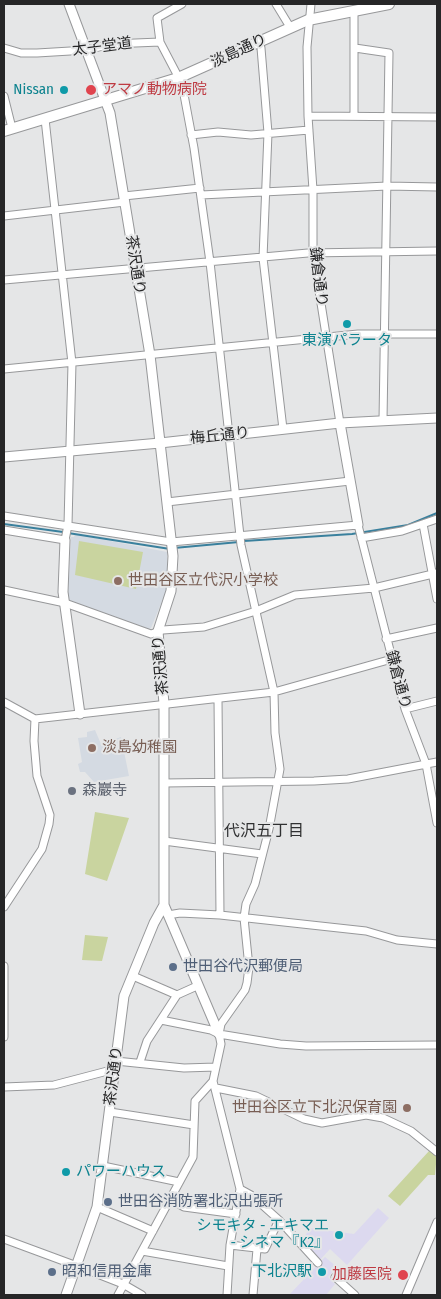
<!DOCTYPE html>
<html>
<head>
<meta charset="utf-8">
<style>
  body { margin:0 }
  #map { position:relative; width:441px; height:1299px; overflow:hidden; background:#e5e6e7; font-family:"Fira Sans Condensed",sans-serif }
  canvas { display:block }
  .frame { position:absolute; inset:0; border:5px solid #262627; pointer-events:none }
</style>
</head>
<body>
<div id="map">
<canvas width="441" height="1299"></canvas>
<div class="frame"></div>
</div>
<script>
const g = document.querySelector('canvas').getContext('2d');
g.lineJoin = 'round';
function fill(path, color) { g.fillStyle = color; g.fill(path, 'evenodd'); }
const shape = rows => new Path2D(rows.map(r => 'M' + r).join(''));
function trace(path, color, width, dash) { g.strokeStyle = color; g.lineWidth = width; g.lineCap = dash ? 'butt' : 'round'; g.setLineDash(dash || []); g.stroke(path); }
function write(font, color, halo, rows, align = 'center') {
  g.font = font + ' "Fira Sans Condensed","Noto Sans JP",sans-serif'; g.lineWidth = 4; g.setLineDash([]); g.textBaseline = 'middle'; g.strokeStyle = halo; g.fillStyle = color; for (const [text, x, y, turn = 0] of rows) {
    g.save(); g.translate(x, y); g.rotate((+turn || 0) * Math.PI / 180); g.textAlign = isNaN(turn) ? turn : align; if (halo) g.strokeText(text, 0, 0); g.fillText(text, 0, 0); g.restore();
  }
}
const commercial = shape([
  [378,1208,389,1218,347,1265,330,1249,319,1261,302,1243,309,1228,354,1234],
  [325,1257,337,1267,328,1277,335,1284,326,1295,289,1295]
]);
const built = shape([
  [75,534,167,552,167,589,151,628,149,629,71,601,68,597,71,537,74,537],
  [95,730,101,744,121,737,129,776,94,782,85,772,80,772,78,764,82,762,78,738,87,737,87,732]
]);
const green = shape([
  [79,541,143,552,136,589,75,575],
  [95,812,129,818,107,881,85,874],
  [85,935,108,937,102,961,82,960],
  [429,1151,437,1154,435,1175,428,1175,400,1206,388,1196]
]);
const stream = shape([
  [4,524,63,532],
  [68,533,170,549],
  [244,541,352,534,408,525,437,513],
  [174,548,239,542]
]);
const minor = shape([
  [182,4,157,18,160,42,182,84,194,148,210,262,241,545,274,692,275,733,280,769,269,829,255,884,246,904,244,918,249,967,247,983,245,990,221,1024,219,1034,221,1044,213,1081,240,1189,230,1245,227,1295],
  [276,4,290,27],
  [311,4,307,47,308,116,313,190,313,253,340,423],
  [354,11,354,116],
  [259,42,261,48,268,133,263,258,283,429],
  [4,48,21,53,37,53,87,50,111,44,160,42],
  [355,48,389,53,383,420],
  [4,96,12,128],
  [308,116,437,117],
  [191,135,218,132,251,135,309,130],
  [201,195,387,186,437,187],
  [124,196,200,188],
  [4,216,125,202],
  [4,280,308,253,437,251],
  [4,369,358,334,437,334],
  [167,502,350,481],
  [4,516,171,542,358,525,405,709,426,764,437,823],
  [423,524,437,599],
  [4,530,65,540,68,525,72,363,45,119],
  [361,538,402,531,437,519],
  [4,590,65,603,151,634,163,630,204,627,256,611,295,595,374,588,437,573],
  [386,639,437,628],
  [218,699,220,915],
  [4,702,35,719],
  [405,709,437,701],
  [164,783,314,781,348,779,437,762],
  [164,841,262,854],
  [4,907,42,849,49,824,50,815,37,776,34,741,35,719,274,692,392,659],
  [168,915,180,913,220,915,366,931,397,940,437,944],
  [4,966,4,1037],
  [133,976,177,995,197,986],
  [161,1020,211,1030,219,1034,280,1044,306,1046,437,1045],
  [116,1061,184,1068,216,1067],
  [140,1062,147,1041,177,995],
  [4,1087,54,1085,115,1069],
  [216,1088,256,1096,304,1119,322,1123,366,1115,383,1118,411,1131,437,1152],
  [110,1112,194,1125],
  [103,1166,179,1182],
  [240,1189,251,1195,279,1220,318,1263],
  [170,1199,184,1207,236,1214],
  [97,1207,153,1231],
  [4,1239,77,1266,123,1284,142,1295],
  [230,1245,265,1249,279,1220],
  [142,1251,228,1266],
  [335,1277,355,1295],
  [118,1295,193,1157,195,1101,213,1081],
  [253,1295,257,1249],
  [406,1295,437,1222]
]);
const tertiary = shape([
  [340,423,358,525],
  [4,457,160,443,340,423,437,418],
  [65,540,63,592,80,714],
  [164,905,219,1034],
  [66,1295,97,1207,124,996,154,923,164,905,164,704,158,631,171,591,173,556,150,355,110,113,69,4]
]);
const secondary = shape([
  [4,131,178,78,308,20,389,4]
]);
const markers = [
  [64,90,5,"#0f9aa8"],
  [91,90,6,"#e0444e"],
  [347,324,5,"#0f9aa8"],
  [118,581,5,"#8d6e63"],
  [92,748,5,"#8d6e63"],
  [72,791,5,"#6b7280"],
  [173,967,5,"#5c6f8a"],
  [407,1108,5,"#8d6e63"],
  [66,1172,5,"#0f9aa8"],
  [108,1202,5,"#5c6f8a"],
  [339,1235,5,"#0f9aa8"],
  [52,1272,5,"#5c6f8a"],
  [322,1272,5,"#0f9aa8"],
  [403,1275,6,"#e0444e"]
];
const streetNames = [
  ["太子堂道",102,47,-7],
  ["淡島通り",239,51,-25],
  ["茶沢通り",135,265,81],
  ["鎌倉通り",318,277,83],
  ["梅丘通り",220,436,-6],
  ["茶沢通り",161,665,-95],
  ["鎌倉通り",398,680,75],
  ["茶沢通り",114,1076,-83]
];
const cultureNames = [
  ["Nissan",54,90],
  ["東演パラータ",347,341,"center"],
  ["パワーハウス",76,1172,"left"],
  ["シモキタ - エキマエ",329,1226],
  ["- シネマ『K2』",329,1243],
  ["下北沢駅",312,1272]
];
const healthNames = [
  ["アマノ動物病院",102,90],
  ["加藤医院",392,1275,"right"]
];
const educationNames = [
  ["世田谷区立代沢小学校",128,581],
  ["淡島幼稚園",102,748],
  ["世田谷区立下北沢保育園",397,1108,"right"]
];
const worshipNames = [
  ["森巖寺",82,791]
];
const serviceNames = [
  ["世田谷代沢郵便局",183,967],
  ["世田谷消防署北沢出張所",118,1202],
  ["昭和信用金庫",62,1272]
];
const neighbourhoodNames = [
  ["代沢五丁目",264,832]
];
fill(commercial, '#dcd9ef');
fill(built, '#d4dae2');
fill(green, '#c9d49f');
trace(stream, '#3a809d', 2);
trace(minor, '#97989a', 9);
trace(tertiary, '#97989a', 11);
trace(secondary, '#97989a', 12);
trace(minor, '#fff', 7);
trace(tertiary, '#fff', 9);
trace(secondary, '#fff', 10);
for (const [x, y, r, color] of markers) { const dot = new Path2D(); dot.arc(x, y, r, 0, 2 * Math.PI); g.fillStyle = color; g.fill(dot); trace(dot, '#e5e6e7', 2); }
write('15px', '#262627', '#e5e6e7', streetNames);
write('15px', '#0d838f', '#e5e6e7', cultureNames, 'right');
write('15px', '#be3a42', '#e5e6e7', healthNames, 'left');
write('15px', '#785e54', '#e5e6e7', educationNames, 'left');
write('15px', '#5b616d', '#e5e6e7', worshipNames, 'left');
write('15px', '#4e5e75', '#e5e6e7', serviceNames, 'left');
write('16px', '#303132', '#e5e6e7', neighbourhoodNames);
</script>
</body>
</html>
